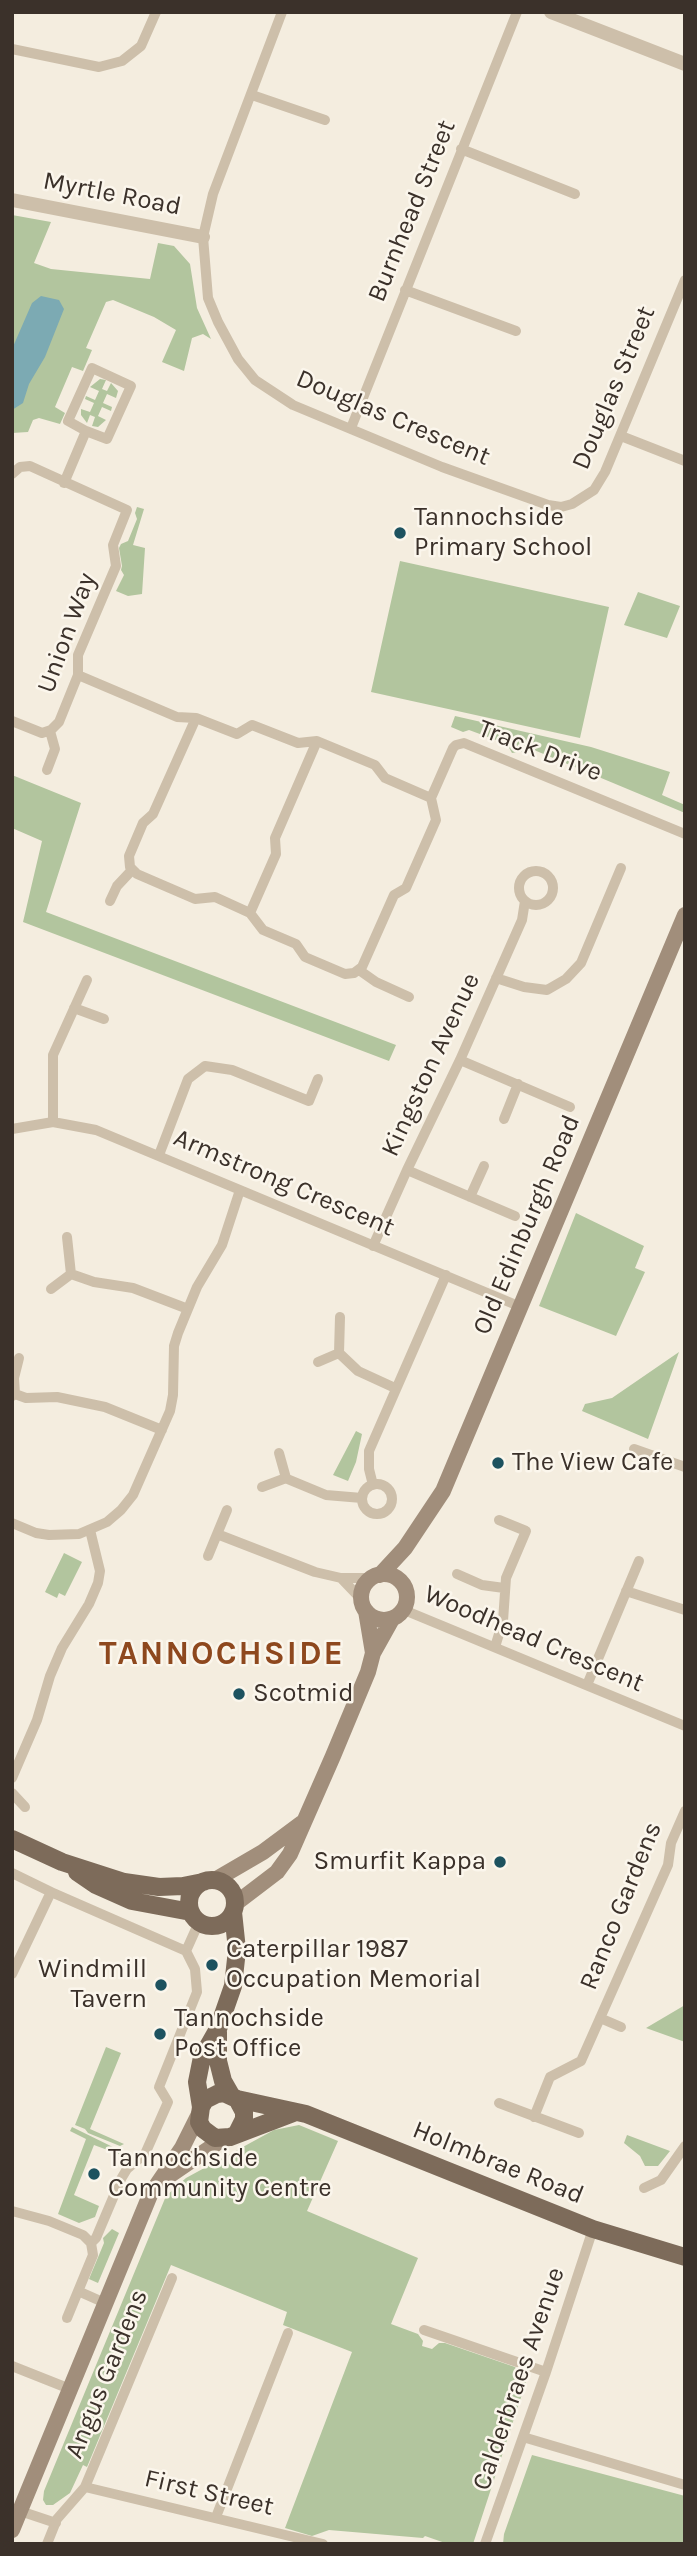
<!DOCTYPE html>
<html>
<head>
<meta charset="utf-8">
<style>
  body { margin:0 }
  #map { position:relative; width:697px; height:2556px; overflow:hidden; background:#f4eddf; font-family:Karla,sans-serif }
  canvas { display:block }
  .frame { position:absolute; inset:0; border:14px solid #3b312a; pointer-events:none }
</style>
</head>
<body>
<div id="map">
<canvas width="697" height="2556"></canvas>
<div class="frame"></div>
</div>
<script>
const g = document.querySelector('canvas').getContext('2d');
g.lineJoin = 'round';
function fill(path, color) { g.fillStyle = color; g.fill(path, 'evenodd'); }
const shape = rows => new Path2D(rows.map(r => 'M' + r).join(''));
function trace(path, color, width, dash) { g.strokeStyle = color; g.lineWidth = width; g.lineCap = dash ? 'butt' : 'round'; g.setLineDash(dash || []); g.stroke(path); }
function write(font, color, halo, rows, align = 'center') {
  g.font = font + ' Karla,sans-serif'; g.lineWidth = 5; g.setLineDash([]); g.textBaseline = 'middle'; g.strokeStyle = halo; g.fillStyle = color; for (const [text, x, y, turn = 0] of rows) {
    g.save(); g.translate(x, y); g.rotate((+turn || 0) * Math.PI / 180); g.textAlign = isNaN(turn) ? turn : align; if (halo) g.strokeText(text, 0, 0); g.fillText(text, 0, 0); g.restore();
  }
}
const green = shape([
  [12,215,51,222,34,263,51,269,150,279,158,243,174,246,190,264,197,308,211,339,203,334,192,338,184,371,162,362,176,330,154,317,113,300,106,302,86,348,92,350,83,371,72,367,55,407,65,413,60,424,39,418,33,420,28,432,12,433],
  [100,379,106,380,102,389,107,391,111,383,118,391,116,398,107,394,103,403,112,407,111,411,102,407,98,416,106,420,98,427,92,426,95,417,90,415,87,423,81,415,81,409,90,412,94,403,85,399,86,396,95,400,99,391,90,387],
  [137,507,144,509,133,545,145,548,142,594,128,596,116,591,124,575,121,570,122,566,119,548,121,544,128,541,137,519,135,513],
  [400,561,609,607,580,738,371,692],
  [638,592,680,606,667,638,624,625],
  [455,716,591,747,670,772,662,795,685,805,685,813,534,750,512,753,507,744,469,730,463,732,451,727],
  [12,775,81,803,46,912,396,1045,389,1061,23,922,42,841,12,828],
  [576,1213,644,1246,635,1268,645,1272,616,1336,539,1306],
  [679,1352,648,1439,582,1411,585,1404,612,1398],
  [356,1431,362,1434,356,1462,348,1481,333,1475],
  [64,1553,82,1562,65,1596,59,1593,57,1598,45,1592],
  [685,2005,685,2042,646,2028],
  [106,2047,121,2053,90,2129,124,2144,120,2146,88,2133,85,2129,75,2125],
  [299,2125,338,2141,307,2211,418,2258,391,2324,418,2334,423,2341,422,2346,432,2349,439,2343,445,2343,515,2367,526,2382,473,2544,448,2544,425,2536,423,2538,329,2530,312,2536,285,2528,352,2352,283,2325,287,2312,171,2265,87,2467,83,2465,70,2493,53,2505,46,2505,43,2500,44,2491,166,2196,186,2178,274,2130],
  [72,2127,119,2150,121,2155,94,2145,74,2195,99,2206,95,2217,79,2223,58,2214,86,2139,70,2131],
  [627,2135,670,2151,658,2166,645,2166,640,2156,624,2143],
  [112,2229,119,2233,98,2283,89,2279,104,2243,103,2238],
  [532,2455,685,2496,685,2544,503,2544,504,2534]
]);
const water = shape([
  [41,296,59,300,64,309,45,357,29,384,23,403,12,410,12,349,32,303]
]);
const minor = shape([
  [282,12,213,194,203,237,208,298,218,322,238,359,255,380,293,405,442,467,548,505,561,507,572,504,594,490,605,472,685,280],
  [12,49,99,67,122,61,141,46,156,12],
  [252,95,325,120],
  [461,149,575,194],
  [405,290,516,331],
  [351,428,517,12],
  [621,436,685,461],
  [12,474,20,467,30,466,127,510,113,545,116,566,78,655,78,675,59,722,51,730,42,733,12,721],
  [64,483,86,431,68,421,92,368,131,386,107,439,86,431],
  [78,675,177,717,196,718,237,734,252,725,298,743,317,741,375,765,385,778,431,798],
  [196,718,153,814,143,823,129,856,130,867,137,874,195,899,215,897,250,913,263,930,296,944,305,957,345,974,354,973,362,967,394,895,406,888,436,820,431,798,453,748,456,745,464,743,685,834],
  [47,770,55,749,50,731],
  '519 888a17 17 0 1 1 34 0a17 17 0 1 1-34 0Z',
  [110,901,117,886,132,870],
  [250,913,276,854,275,838,317,741],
  [359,970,376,982,409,997],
  [496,978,524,987,547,990,566,979,581,963,621,868],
  [74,1008,104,1019],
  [460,1060,570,1107],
  [504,1119,518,1084],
  [53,1122,53,1055,87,980],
  [12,1129,53,1122,96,1130,521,1307],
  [159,1155,188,1079,205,1066,232,1070,309,1101,318,1079],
  [407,1170,515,1216],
  [470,1197,484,1166],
  [373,1246,407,1170,460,1060,522,920,525,901],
  [71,1274,94,1282,133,1288,188,1309],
  [51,1289,71,1274,67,1237],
  [339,1353,358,1371,395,1388],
  [318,1362,339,1353,340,1317],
  [15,1394,26,1398,57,1397,105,1407,162,1430],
  [12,1396,15,1394,14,1378,19,1358],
  [634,1449,685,1467],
  [285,1478,326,1495,362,1498],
  '362 1499a15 15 0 1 1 30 0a15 15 0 1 1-30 0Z',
  [373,1485,369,1469,369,1451,446,1275],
  [262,1487,286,1478,279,1453],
  [12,1523,36,1533,49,1535,79,1534,107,1522,121,1510,133,1495,170,1411,173,1395,174,1346,178,1333,197,1287,222,1245,240,1190],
  [217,1534,315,1572,341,1578,373,1578],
  [208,1556,227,1510],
  [457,1574,482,1585,504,1588],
  [341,1578,362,1600],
  [626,1591,685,1610],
  [404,1610,685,1726],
  [495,1647,503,1621,506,1578,526,1531,499,1520],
  [587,1685,639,1561],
  [12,1778,37,1720,50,1676,62,1648,89,1604,98,1583,100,1571,90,1530],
  [12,1793,25,1807],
  [12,1873,51,1892],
  [186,1951,199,1922],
  [12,1974,51,1892,186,1951],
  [600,2018,621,2027],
  [499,2103,579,2133],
  [534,2117,550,2077,581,2061,668,1865,671,1843,685,1811],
  [644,2188,661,2180,685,2146],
  [12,2211,49,2221,83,2235,91,2243],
  [78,2291,105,2303],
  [67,2318,93,2255,91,2243,96,2238,121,2179,127,2169,145,2154,168,2102,159,2087,197,1992,195,1969,186,1951],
  [424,2330,546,2372],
  [12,2366,70,2389],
  [523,2437,685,2485],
  [85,2487,323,2544],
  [20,2511,56,2523],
  [216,2517,288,2333],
  [47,2544,57,2519,85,2487,172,2278],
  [485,2544,546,2372,593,2229]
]);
const tertiary = shape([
  [551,12,685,64],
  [12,200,203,237]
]);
const secondary = shape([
  '361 1597a23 23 0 1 1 46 0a23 23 0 1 1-46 0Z',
  [380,1575,405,1548,443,1491,685,915],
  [366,1611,373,1653],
  [215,1880,263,1852,302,1823],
  [235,1904,277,1872,290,1854,333,1756,368,1672,373,1653,392,1619],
  [166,2178,223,2139],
  [12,2530,150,2195,182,2148,199,2114]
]);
const primary = shape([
  [12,1839,62,1862,124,1882,159,1887,183,1886,203,1882],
  [77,1872,96,1885,132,1901,191,1912],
  '189 1903a23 23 0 1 1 46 0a23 23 0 1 1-46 0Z',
  [218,2032,218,2061,223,2081,231,2095],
  [237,2099,306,2114,593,2229,685,2257],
  [201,2107,197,2082,202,2057,218,2029,233,1986,237,1950,233,1912],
  [237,2133,244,2119,244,2112,237,2099,224,2093,217,2094,205,2100,201,2107,199,2122,203,2129,215,2138,230,2137,293,2113]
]);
const markers = [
  [400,533,7,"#1d525f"],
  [498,1463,7,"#1d525f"],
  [239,1694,7,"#1d525f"],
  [500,1862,7,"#1d525f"],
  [212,1965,7,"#1d525f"],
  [161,1985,7,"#1d525f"],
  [160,2034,7,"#1d525f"],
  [94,2174,7,"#1d525f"]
];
const streetNames = [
  ["Myrtle Road",112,194,11],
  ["Burnhead Street",412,211,-68],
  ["Douglas Street",614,388,-67],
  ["Douglas Crescent",393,418,23],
  ["Union Way",67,633,-70],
  ["Track Drive",540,751,21],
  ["Kingston Avenue",431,1065,-65],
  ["Armstrong Crescent",284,1183,23],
  ["Old Edinburgh Road",527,1225,-67],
  ["Woodhead Crescent",534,1639,23],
  ["Ranco Gardens",621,1906,-68],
  ["Holmbrae Road",498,2163,22],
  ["Angus Gardens",107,2374,-68],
  ["Calderbraes Avenue",519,2379,-71],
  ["First Street",209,2493,13]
];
const poiNames = [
  ["Tannochside",414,518],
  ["Primary School",414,548],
  ["The View Cafe",512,1463],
  ["Scotmid",253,1694],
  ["Smurfit Kappa",486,1862,"right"],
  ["Caterpillar 1987",226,1950],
  ["Occupation Memorial",226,1980],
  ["Windmill",147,1970,"right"],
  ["Tavern",147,2000,"right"],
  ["Tannochside",174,2019],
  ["Post Office",174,2049],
  ["Tannochside",108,2159],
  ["Community Centre",108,2189]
];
const districtNames = [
  ["TANNOCHSIDE",222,1655]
];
fill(green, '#b2c59e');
fill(water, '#7caab3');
trace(minor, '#cdbfaa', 10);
trace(tertiary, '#cdbfaa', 14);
trace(secondary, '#a18e7b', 16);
trace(primary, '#7d6b5a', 18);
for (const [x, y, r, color] of markers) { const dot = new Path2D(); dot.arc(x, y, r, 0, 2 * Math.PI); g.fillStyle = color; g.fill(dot); trace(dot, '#fbf6ec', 2.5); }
write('26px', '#3b312a', '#fbf6ec', streetNames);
write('26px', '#3b312a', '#fbf6ec', poiNames, 'left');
g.letterSpacing = '2px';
write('bold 33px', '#8e481e', '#fbf6ec', districtNames);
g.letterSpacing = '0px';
</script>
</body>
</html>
